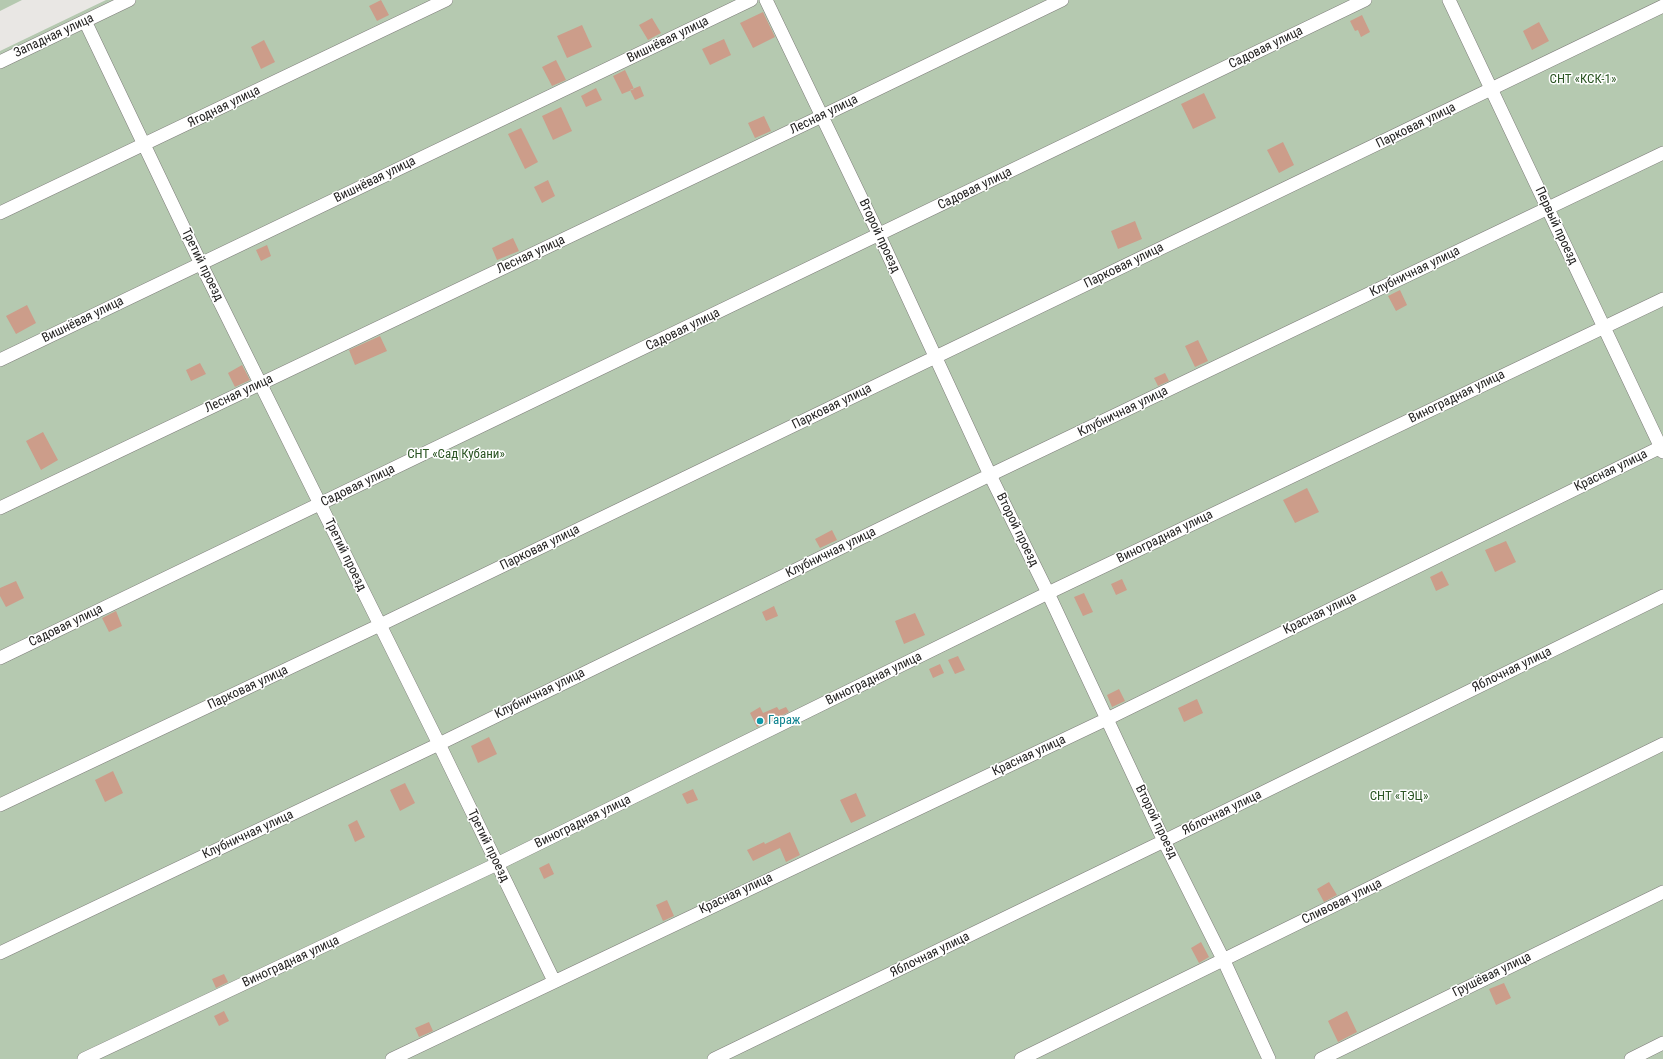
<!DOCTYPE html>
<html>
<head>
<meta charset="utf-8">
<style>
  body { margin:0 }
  canvas { display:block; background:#e9e7e4 }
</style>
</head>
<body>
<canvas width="1663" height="1059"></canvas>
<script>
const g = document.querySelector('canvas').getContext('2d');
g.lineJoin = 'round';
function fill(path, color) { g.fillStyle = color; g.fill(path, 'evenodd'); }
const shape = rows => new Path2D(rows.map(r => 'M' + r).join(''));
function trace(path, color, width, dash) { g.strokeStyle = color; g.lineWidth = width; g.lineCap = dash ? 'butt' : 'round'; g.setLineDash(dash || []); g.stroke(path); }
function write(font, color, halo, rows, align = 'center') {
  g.font = font + ' "Roboto Condensed",sans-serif'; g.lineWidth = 3; g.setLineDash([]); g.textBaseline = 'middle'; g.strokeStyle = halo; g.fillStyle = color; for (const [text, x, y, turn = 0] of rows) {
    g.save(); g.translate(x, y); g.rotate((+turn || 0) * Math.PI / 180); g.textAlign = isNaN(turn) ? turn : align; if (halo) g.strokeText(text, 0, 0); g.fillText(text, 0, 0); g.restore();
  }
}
const green = shape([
  [0,0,22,0,0,11],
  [106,0,1663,0,1663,1059,0,1059,0,51]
]);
const building = shape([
  [381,0,389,15,377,21,369,6],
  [763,12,775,37,753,48,740,23],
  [1362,15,1370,32,1361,37,1358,30,1355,31,1350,21],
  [652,18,661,33,648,40,639,25],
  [1539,22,1549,41,1532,50,1523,31],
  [582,25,592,47,567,58,557,36],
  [724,39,731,55,710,65,702,49],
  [264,40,275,62,261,69,251,47],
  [556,60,566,80,552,86,542,67],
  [625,70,634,89,622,94,613,76],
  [640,86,644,96,635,100,630,90],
  [596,88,602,100,586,107,581,96],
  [1204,93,1216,118,1193,129,1181,104],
  [561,107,572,131,553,140,542,116],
  [764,116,771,131,755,138,748,123],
  [521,128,538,162,525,169,508,134],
  [1283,142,1294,165,1279,173,1267,150],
  [548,180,555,196,542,203,534,187],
  [1135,221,1142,239,1118,249,1111,231],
  [513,238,519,251,497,260,492,248],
  [267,245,271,256,261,261,256,250],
  [1400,290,1407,305,1396,311,1388,296],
  [27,305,36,323,16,334,6,316],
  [380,336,387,351,355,365,349,350],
  [1198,340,1208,361,1195,367,1185,346],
  [200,363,206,374,191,381,186,370],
  [242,365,250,380,235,387,228,373],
  [1165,373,1169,381,1158,386,1154,378],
  [43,432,58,460,41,470,26,441],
  [1307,488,1319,512,1295,523,1283,500],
  [832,530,837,540,820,548,815,539],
  [1506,541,1516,562,1495,572,1485,550],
  [1442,571,1449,585,1436,591,1430,577],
  [1122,579,1127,590,1116,595,1111,584],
  [16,581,24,598,6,607,0,596,0,588],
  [1084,593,1093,612,1083,616,1074,597],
  [774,606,778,616,766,621,762,612],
  [116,611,122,626,109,632,102,618],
  [915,613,925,635,904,644,895,621],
  [958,656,965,670,955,674,948,660],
  [940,664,944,673,933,678,929,669],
  [1119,689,1125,701,1112,707,1107,695],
  [1197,699,1203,713,1184,722,1178,708],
  [760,707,763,713,777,707,779,710,786,707,789,712,757,727,750,713],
  [489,737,497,754,478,763,471,746],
  [113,771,123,793,105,802,95,780],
  [405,783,415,803,400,811,390,790],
  [693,789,698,800,687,804,682,794],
  [856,793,866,816,851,823,840,800],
  [357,820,365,837,355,842,348,825],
  [790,832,800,855,786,862,780,848,753,861,747,850,764,842,765,844],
  [549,863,554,874,544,879,539,868],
  [1329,882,1337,895,1324,902,1317,889],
  [667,900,674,916,663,921,656,905],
  [1201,942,1209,957,1199,963,1191,948],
  [224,974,228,982,216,988,212,979],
  [1504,983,1511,998,1496,1005,1489,989],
  [224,1011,229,1021,219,1026,214,1016],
  [1347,1011,1357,1032,1338,1042,1328,1021],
  [429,1022,433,1031,419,1037,415,1028]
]);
const minor = shape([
  [766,0,879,235,990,475,1048,593,1164,841,1224,961,1269,1059],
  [1449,0,1663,452],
  [85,21,201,264,439,744,554,981],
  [0,62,129,0],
  [0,213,446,0],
  [0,360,751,0],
  [0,508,822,116,1062,0],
  [0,658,1365,0],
  [0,805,380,625,1663,6],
  [0,953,439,744,990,475,1663,153],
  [84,1059,497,864,1048,593,1663,299],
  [392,1059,1107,719,1663,446],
  [714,1059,1164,841,1663,596],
  [1021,1059,1663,744],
  [1321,1059,1663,892],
  [1631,1059,1663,1043]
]);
const markers = [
  [760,721,4,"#0f9aa8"]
];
const streetNames = [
  ["Западная улица",54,36,-25],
  ["Вишнёвая улица",668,40,-26],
  ["Садовая улица",1266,48,-26],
  ["Ягодная улица",224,107,-26],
  ["Лесная улица",824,115,-26],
  ["Парковая улица",1416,126,-26],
  ["Вишнёвая улица",375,180,-26],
  ["Садовая улица",975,189,-26],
  ["Первый проезд",1556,226,65],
  ["Второй проезд",879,236,65],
  ["Лесная улица",531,255,-25],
  ["Третий проезд",202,265,64],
  ["Парковая улица",1124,266,-26],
  ["Клубничная улица",1415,272,-26],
  ["Вишнёвая улица",83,320,-26],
  ["Садовая улица",683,330,-26],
  ["Лесная улица",239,394,-25],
  ["Виноградная улица",1457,397,-26],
  ["Парковая улица",832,407,-26],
  ["Клубничная улица",1123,412,-26],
  ["Красная улица",1611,471,-26],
  ["Садовая улица",358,486,-26],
  ["Второй проезд",1017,530,64],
  ["Виноградная улица",1165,537,-26],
  ["Парковая улица",540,548,-26],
  ["Клубничная улица",831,553,-26],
  ["Третий проезд",345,555,64],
  ["Красная улица",1320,614,-26],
  ["Садовая улица",66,626,-26],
  ["Яблочная улица",1512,670,-26],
  ["Виноградная улица",874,679,-26],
  ["Парковая улица",248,688,-25],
  ["Клубничная улица",540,694,-26],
  ["Красная улица",1029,756,-25],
  ["Яблочная улица",1222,813,-26],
  ["Виноградная улица",583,822,-26],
  ["Второй проезд",1156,822,64],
  ["Клубничная улица",248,835,-25],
  ["Третий проезд",488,846,64],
  ["Красная улица",736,894,-25],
  ["Сливовая улица",1342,902,-26],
  ["Яблочная улица",930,955,-26],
  ["Виноградная улица",291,962,-25],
  ["Грушёвая улица",1492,975,-26]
];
const parkNames = [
  ["СНТ «КСК-1»",1583,80],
  ["СНТ «Сад Кубани»",456,455],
  ["СНТ «ТЭЦ»",1399,797]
];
const cultureNames = [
  ["Гараж",768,721]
];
fill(green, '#b5c9b0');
fill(building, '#cc9d8a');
trace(minor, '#7d7c79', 14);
trace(minor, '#fff', 13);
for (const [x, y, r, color] of markers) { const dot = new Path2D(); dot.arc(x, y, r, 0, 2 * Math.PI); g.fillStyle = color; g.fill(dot); trace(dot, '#fff', 1.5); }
write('13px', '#252423', '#fff', streetNames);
write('13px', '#2a5422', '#fff', parkNames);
write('13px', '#0d838f', '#fff', cultureNames, 'left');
</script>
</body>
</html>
